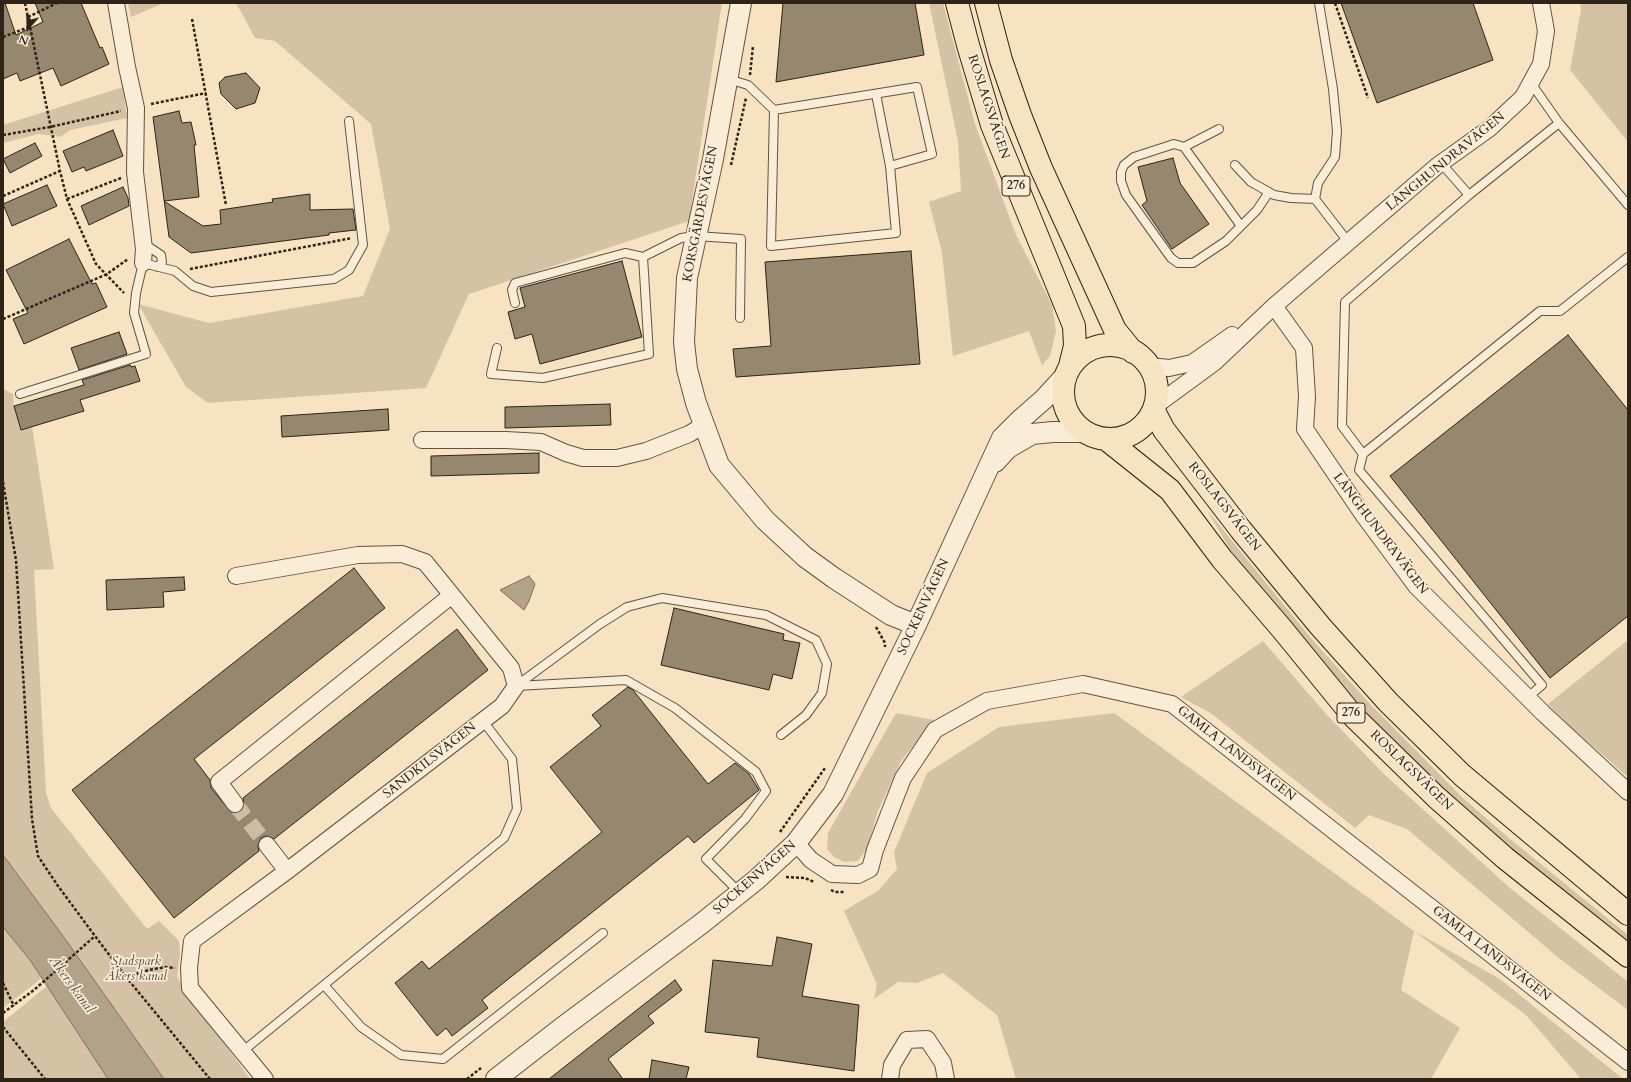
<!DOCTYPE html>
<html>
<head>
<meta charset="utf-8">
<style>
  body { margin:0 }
  #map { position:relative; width:1631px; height:1082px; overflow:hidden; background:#f7e3c1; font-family:Cardo,serif }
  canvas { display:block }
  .frame { position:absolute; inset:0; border:4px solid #2d2316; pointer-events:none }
  .north { position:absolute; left:8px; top:8px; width:40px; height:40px; -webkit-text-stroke:3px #faedd7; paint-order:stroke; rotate:200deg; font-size:11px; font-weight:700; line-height:16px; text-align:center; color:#2d2316 }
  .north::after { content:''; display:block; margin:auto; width:14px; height:18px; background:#2d2316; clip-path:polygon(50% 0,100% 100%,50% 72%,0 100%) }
</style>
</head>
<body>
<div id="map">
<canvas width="1631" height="1082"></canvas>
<div class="frame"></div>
<div class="north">N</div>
</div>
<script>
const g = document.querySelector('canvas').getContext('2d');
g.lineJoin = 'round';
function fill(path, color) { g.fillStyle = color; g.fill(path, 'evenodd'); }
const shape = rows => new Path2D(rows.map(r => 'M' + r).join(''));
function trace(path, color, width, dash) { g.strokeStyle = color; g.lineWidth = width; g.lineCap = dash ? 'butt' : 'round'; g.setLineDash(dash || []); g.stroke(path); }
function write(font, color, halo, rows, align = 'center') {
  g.font = font + ' Cardo,serif'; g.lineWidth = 3.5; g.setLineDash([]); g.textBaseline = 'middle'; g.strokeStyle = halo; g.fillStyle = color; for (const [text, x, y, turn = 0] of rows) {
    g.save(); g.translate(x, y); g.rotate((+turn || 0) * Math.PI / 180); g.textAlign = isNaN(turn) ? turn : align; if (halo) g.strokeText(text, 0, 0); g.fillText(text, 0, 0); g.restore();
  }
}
const green = shape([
  [128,3,164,3,131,17],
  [235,3,722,3,689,221,469,294,426,388,208,403,186,387,138,304,209,323,363,296,390,229,371,124,275,41,255,38,240,10],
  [929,3,943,3,975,124,1016,235,1052,305,1056,331,1050,356,1042,365,1029,331,953,356,942,253,929,202,961,191,958,141],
  [1580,3,1628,3,1628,142,1570,70,1581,10],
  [123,87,127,118,70,130,60,137,39,134,3,143,3,125],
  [3,389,13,394,14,406,21,430,32,426,54,569,34,570,46,793,51,808,147,929,159,921,179,941,180,953,177,977,250,1079,164,1079,63,936,3,855],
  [1207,510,1310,637,1371,705,1464,799,1509,838,1628,935,1628,945,1453,802,1399,747,1332,677,1270,604,1228,546],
  [1628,640,1628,777,1571,727,1548,704],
  [1263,641,1327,715,1385,775,1510,888,1628,982,1628,1010,1560,959,1407,829,1369,815,1355,828,1212,714,1181,697],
  [896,713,934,720,901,761,877,813,868,847,858,861,844,862,834,857,827,849,828,833],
  [1114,713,1414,931,1500,979,1623,1079,1581,1079,1526,1015,1414,931,1401,990,1460,1028,1431,1079,1016,1079,997,1015,943,973,917,983,898,982,874,999,877,984,844,911,879,890,897,869,894,852,927,773,999,727],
  [3,927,30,960,42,978,3,1008],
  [47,986,108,1079,4,1079,3,1022]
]);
const water = shape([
  [529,576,535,584,529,601,524,610,500,590,529,576],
  [3,855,63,936,164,1079,108,1079,30,960,3,927,3,855]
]);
const building = shape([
  [3,3,5,3,16,35,43,22,35,3,81,3,100,48,102,47,109,64,61,86,53,68,20,81,17,73,3,79,3,3],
  [783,3,915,3,924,55,776,82,783,3],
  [1341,3,1473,3,1493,60,1377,103,1341,3],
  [246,73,260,88,255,103,236,109,221,94,219,83,225,77,246,73],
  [179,111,182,123,191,122,196,145,194,145,199,197,164,201,203,226,221,224,220,210,273,202,272,199,310,194,310,210,353,209,356,230,329,233,329,235,191,253,169,237,153,117,179,111],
  [113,130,123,156,86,171,84,167,72,172,63,151,113,130],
  [35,143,42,156,10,173,3,159,35,143],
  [1173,158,1180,183,1209,224,1172,249,1142,205,1147,201,1138,167,1173,158],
  [47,185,57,206,12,226,3,204,47,185],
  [123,187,128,198,129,206,89,225,81,206,123,187],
  [69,239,92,284,96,283,107,307,24,344,13,319,28,313,6,270,69,239],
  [911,251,920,364,736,377,733,349,771,346,765,262,911,251],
  [622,261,642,337,540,364,532,334,515,339,508,312,525,307,520,288,622,261],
  [119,332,127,354,79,370,71,348,119,332],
  [1568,335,1628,410,1628,616,1550,678,1390,476,1568,335],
  [130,365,131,367,135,366,140,381,80,400,84,411,21,430,14,406,84,385,82,380,130,365],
  [610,404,611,425,505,428,505,407,610,404],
  [388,409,389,430,282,437,281,416,388,409],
  [539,453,539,473,431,476,431,456,539,453],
  [354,568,385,608,194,759,210,780,211,788,231,812,236,813,241,811,244,803,243,798,457,629,488,670,274,839,266,836,261,838,258,846,259,851,174,918,72,790,354,568],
  [184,577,185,590,163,592,164,607,107,610,106,580,184,577],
  [674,608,784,634,783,640,800,643,792,679,773,674,769,690,661,665,674,608],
  [628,687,633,690,708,784,735,763,749,774,759,790,694,843,688,836,482,1000,488,1008,452,1036,446,1028,437,1036,395,983,422,961,429,969,602,832,550,767,601,726,592,715,628,687],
  [777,937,812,944,802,996,859,1005,854,1071,757,1057,759,1038,705,1032,713,960,772,966,777,937],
  [675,980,682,990,648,1016,654,1023,608,1059,623,1079,549,1079,675,980],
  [652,1060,689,1067,686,1079,649,1079,652,1060]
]);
const minorTunnel = shape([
  [235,804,267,845]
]);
const path = shape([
  [25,3,60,171,67,199,96,264,124,293],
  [1335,3,1368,98],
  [28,17,57,3],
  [192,19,226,205],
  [3,37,29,27],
  [750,75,753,46],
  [151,104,206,93],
  [3,135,50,127,121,111],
  [731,165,746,98],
  [3,196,60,171],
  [67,199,121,178],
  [190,269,352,238],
  [3,319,107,274,128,259],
  [3,482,16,560,32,819,38,856,58,886,95,936,126,977,210,1079],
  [876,627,885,643,885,647],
  [780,832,825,768],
  [786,877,805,878,814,882],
  [831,890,835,892,845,892],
  [126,977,149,970,165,967,175,968],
  [3,983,14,1006],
  [3,1013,34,990,95,936],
  [3,1027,45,1079],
  [467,1079,481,1068]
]);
const service = shape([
  [1319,3,1333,89,1337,131,1335,157,1318,183,1315,199,1349,243],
  [728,79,748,85,774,110,771,246,896,233,890,166,932,154,917,87,774,110],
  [876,94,890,166],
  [1559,123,1628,205],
  [1219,129,1184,147,1241,226],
  [1184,147,1174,144,1134,157,1124,165,1121,172,1121,181,1126,195,1171,258,1178,263,1193,263,1226,241,1257,210,1269,192],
  [1441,163,1469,195,1345,302,1342,426,1363,454,1359,470,1542,685,1527,698],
  [1235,165,1251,182,1274,195,1291,198,1315,199],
  [1469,195,1559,123,1531,83],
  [143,243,161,255,162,262,158,267],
  [515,303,512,290,515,283,625,253,643,257],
  [497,348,491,374,543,378,649,354,643,257,681,238,696,236,741,239,740,318],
  [20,394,146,354,134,313,136,293,143,263,175,271,193,286,211,292,334,279,349,270,363,245,349,121],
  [1363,454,1540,311,1560,311,1628,257],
  [516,686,600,624,627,607,662,598,766,615,816,640,827,664,822,693,806,715,781,735],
  [516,686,626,680,675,708,756,772,766,791,745,819,706,859,740,893],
  [324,985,361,1027,401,1055,443,1059,603,933],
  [243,1051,504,838,517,809,512,759,483,721]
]);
const minor = shape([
  [116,3,127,67,136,108,135,172,144,249,143,263],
  [1541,3,1546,31,1541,64,1523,97,1490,128,1437,166,1274,306,1304,348,1307,397,1305,429,1364,516,1416,586,1543,713,1628,792],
  [1149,366,1169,368,1192,363,1232,335],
  [1155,406,1215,362,1274,306],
  [422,440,506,440,541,442,566,453,583,458,617,458,646,451,689,434,704,425],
  [236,576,358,555,402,554,425,562,511,668,516,686,502,706,287,871,192,941,189,968,190,988,265,1079],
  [235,804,219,782,452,595],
  [796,843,811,860,832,874,858,875,870,869,875,850,903,778,935,730,987,701,1083,684,1172,704,1628,1062],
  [267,845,287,871],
  [890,1079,892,1065,907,1040,927,1039,943,1063,946,1079]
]);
const tertiary = shape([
  [741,3,713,159,687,278,684,342,687,369,696,403,719,465,765,520,805,557,834,578,891,615,916,625],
  [995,462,1008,448,1032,434,1053,432,1085,432],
  [496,1079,563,1027,701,924,756,880,796,843,833,794,916,625,1002,438,1020,420,1044,399,1066,375]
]);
const primary = shape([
  [957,3,968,45,992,125,1074,326,1075,346,1070,366],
  [986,3,1001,60,1020,115,1041,168,1115,330,1133,352],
  '1063 392a47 47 0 1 1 94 0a47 47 0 1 1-94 0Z',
  [1154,411,1164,430,1241,530,1320,626,1388,702,1462,775,1628,914],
  [1106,439,1170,490,1222,559,1282,629,1353,716,1436,797,1505,858,1628,956]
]);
const shields = [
  [1016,186,28],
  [1351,713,28]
];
const shieldNames = [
  ["276",1016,186],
  ["276",1351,713]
];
const streetNames = [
  ["ROSLAGSVÄGEN",988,107,72],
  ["LÅNGHUNDRAVÄGEN",1446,162,-39],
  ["KORSGÄRDESVÄGEN",701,214,-79],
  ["ROSLAGSVÄGEN",1224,507,52],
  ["LÅNGHUNDRAVÄGEN",1380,534,53],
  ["SOCKENVÄGEN",924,607,-65],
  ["GAMLA LANDSVÄGEN",1236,754,38],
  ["SANDKILSVÄGEN",430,761,-38],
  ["ROSLAGSVÄGEN",1411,771,44],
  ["SOCKENVÄGEN",755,878,-41],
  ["GAMLA LANDSVÄGEN",1491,954,38]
];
const parkNames = [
  ["Stadspark",136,962],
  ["Åkers kanal",136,977]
];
const waterNames = [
  ["Åkers kanal",71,985,54]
];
fill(green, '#d5c2a4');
fill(water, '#b2a287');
trace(water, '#7d6f5a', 1);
fill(building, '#96876f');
trace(building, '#2d2316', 1);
trace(minorTunnel, '#cfbd9f', 16, [16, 8]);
trace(service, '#605341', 10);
trace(minor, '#605341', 18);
trace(tertiary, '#605341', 22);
trace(primary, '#2d2316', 24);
trace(path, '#2d2316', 2.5, [3, 2]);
trace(service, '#faedd7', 8);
trace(minor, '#faedd7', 16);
trace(tertiary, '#faedd7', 20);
trace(primary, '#f7e3c1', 22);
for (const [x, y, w] of shields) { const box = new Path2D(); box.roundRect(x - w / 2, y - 10, w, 20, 3); g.fillStyle = '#faedd7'; g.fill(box); trace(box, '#2d2316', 1); }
write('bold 12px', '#2d2316', null, shieldNames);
write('13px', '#2d2316', '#faedd7', streetNames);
write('italic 13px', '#574b3a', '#faedd7', parkNames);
write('italic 14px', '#5c4f3e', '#faedd7', waterNames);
</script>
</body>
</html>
